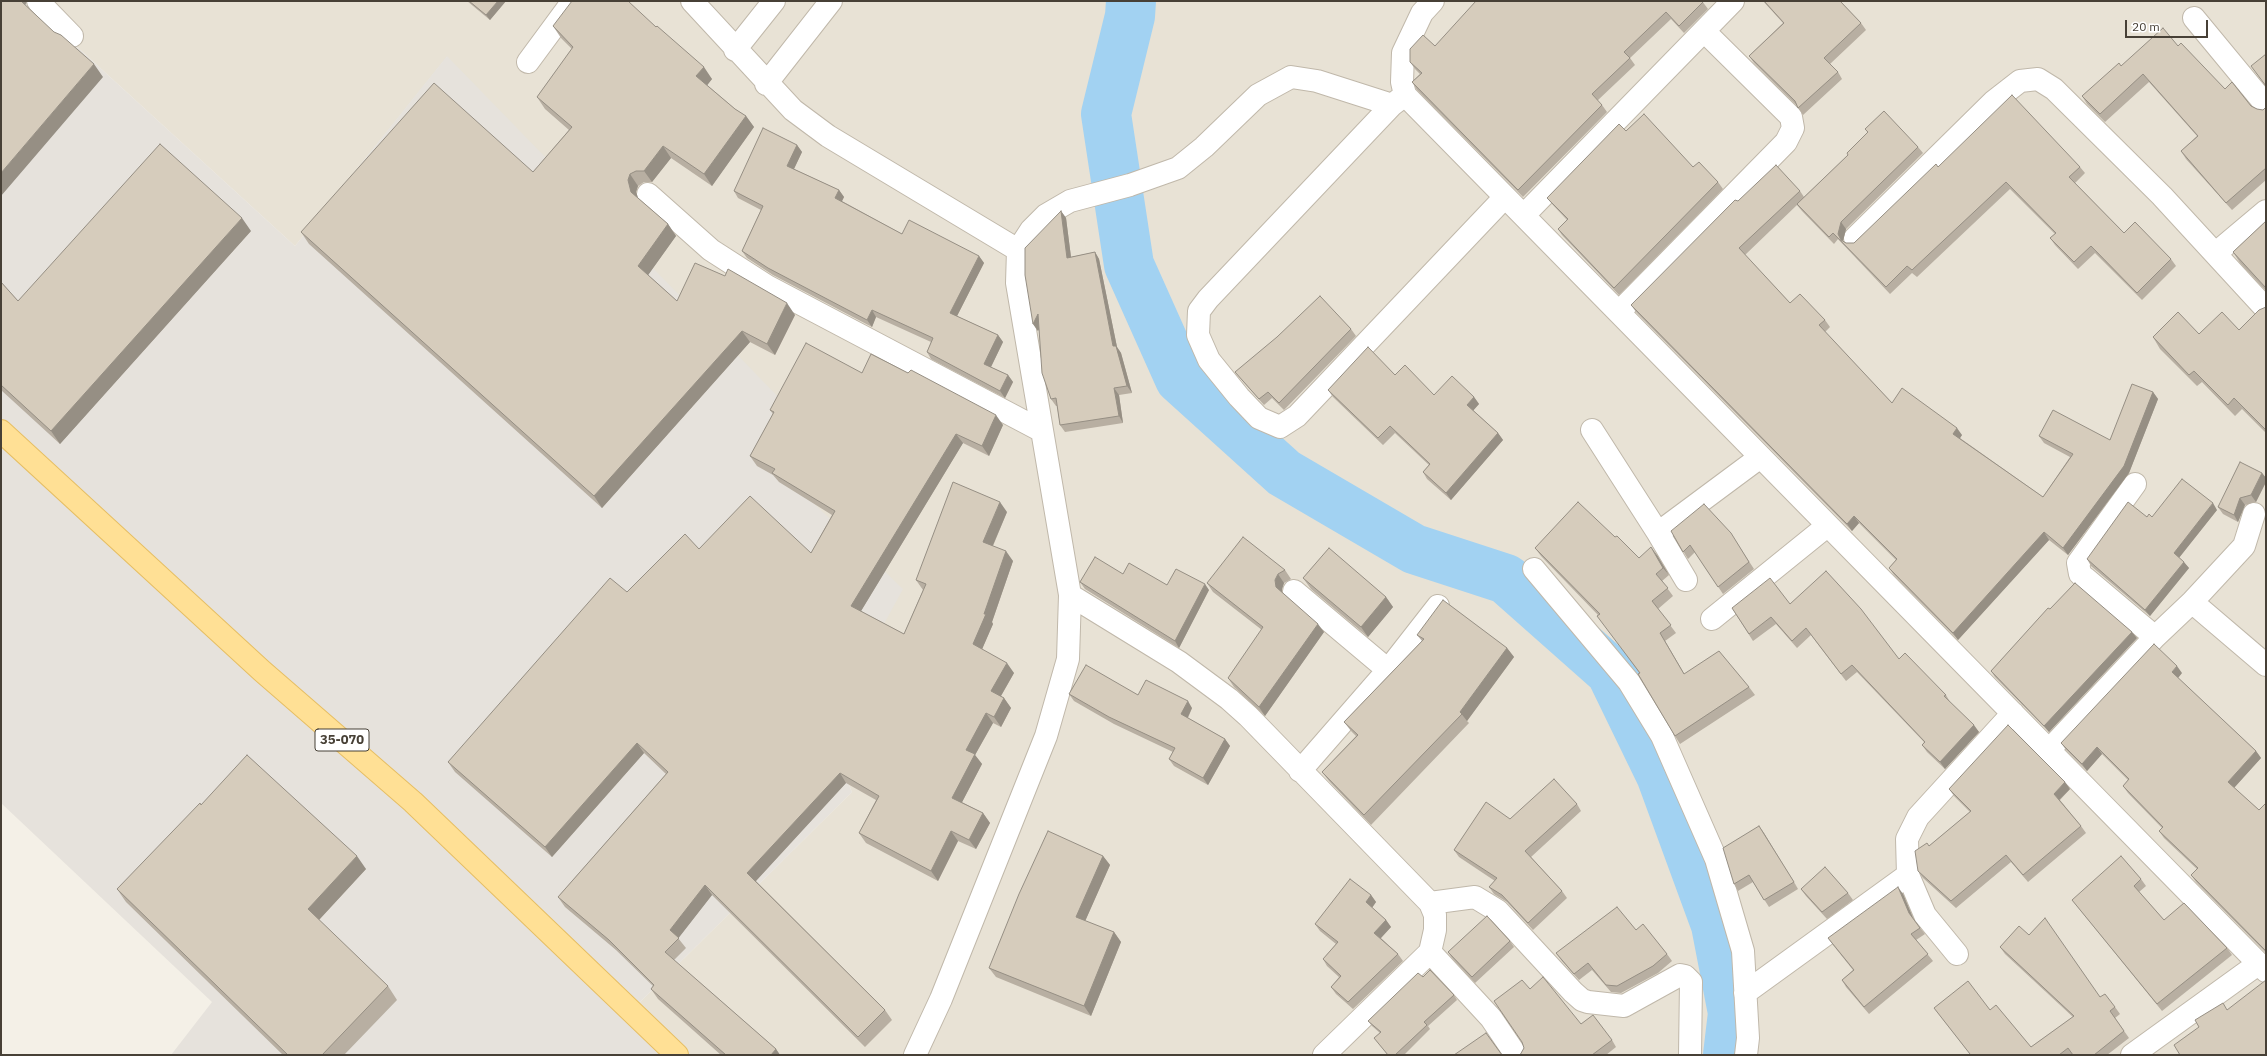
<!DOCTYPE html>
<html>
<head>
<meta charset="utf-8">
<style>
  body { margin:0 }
  #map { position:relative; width:2267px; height:1056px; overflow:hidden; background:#f4f0e7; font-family:"IBM Plex Sans",sans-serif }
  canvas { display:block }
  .frame { position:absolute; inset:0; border:2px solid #474036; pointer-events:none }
  .scale { position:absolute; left:2125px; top:20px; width:83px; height:18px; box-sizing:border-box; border:2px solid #474036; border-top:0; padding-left:5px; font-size:12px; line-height:14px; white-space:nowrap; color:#474036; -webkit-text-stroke:3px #fff; paint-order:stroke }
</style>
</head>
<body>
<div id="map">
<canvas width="2267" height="1056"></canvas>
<div class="frame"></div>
<div class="scale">20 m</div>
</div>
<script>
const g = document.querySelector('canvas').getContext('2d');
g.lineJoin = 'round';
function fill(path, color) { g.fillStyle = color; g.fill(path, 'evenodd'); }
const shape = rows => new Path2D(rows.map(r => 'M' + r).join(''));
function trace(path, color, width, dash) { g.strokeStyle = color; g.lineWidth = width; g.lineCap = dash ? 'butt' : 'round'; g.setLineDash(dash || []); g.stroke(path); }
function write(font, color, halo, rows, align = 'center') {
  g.font = font + ' "IBM Plex Sans",sans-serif'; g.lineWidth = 3.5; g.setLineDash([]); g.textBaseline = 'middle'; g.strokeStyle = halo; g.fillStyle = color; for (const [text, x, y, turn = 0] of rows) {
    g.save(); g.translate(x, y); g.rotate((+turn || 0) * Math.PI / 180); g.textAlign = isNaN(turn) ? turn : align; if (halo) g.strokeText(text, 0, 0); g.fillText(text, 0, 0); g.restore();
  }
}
const residential = shape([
  [27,1,2266,1,2266,1055,677,1055,632,1010,852,792,825,732,799,489,447,57,295,246]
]);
const industrial = shape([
  [1,1,27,1,295,246,447,56,823,443,799,489,903,589,825,732,852,792,632,1010,677,1055,171,1055,212,1002,1,803]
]);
const river = shape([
  [1131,1,1130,16,1106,114,1129,265,1180,379,1284,473,1414,549,1506,579,1611,672,1661,775,1716,925,1733,1013,1728,1055]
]);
const street = shape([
  [38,1,72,36],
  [692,1,793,110,828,136,1018,250],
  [1433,1,1422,13,1403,53,1402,82,1405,95,2266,971],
  [2194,18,2266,105],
  [735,50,774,1],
  [528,62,573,1],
  [766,84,831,1],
  [1392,105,1208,299,1199,311,1198,335,1209,360,1239,397,1259,418,1280,427,1297,416,1505,197],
  [648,194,711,250,767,286,1042,431],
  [1524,215,1733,1],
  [1855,238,1993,102,2020,81,2038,79,2054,89,2162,196,2266,309],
  [2216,253,2266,211],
  [1619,312,1786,142,1793,128,1791,117,1705,32],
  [1592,430,1658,533,1759,458],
  [2135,484,2078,563,2080,574,2085,578,2155,637,2192,602,2244,546,2254,514],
  [1658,533,1686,580],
  [1534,569,1629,682,1662,736,1716,859,1743,951,1748,1038,1746,1055],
  [1294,591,1388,670],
  [1070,595,1179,662,1229,699,1248,716,1430,903,1435,915,1435,930,1430,952,1324,1055],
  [2192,602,2266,665],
  [1712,619,1827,526],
  [2049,750,2155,637],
  [1300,771,1388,670,1438,606],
  [1430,903,1475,897,1498,911,1573,992,1582,1000,1588,1002,1624,1006,1680,975,1685,976,1691,982,1690,1055],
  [1430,952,1491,1018,1516,1055],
  [1957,954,1925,915,1908,875,1907,839,1918,817,2013,713],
  [1745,993,1908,875],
  [915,1055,941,999,1046,736,1068,659,1070,595,1017,283,1018,250,1031,230,1046,215,1070,201,1130,185,1178,168,1204,147,1258,95,1291,77,1317,81,1392,105,1405,95],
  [2132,1055,2258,964]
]);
const primary = shape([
  [1,431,262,671,413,802,677,1055]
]);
const wall = shape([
  [467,1,506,1,490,20],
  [1702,1,1708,9,1684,33,1671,19,1630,58,1635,65,1597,101,1602,105,1607,112,1523,197,1417,90,1412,82,1420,74,1415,69,1410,62,1435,46],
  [1763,1,1840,1,1861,23,1866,30,1830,64,1838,72,1842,79,1803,115,1797,106,1754,63,1749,56,1783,23],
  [553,26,656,27,712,79,707,85,735,109,746,116,754,127,712,186,671,158,652,182,644,182,638,186,636,192,637,197,668,224,676,236,648,275,677,301,795,315,775,355,750,342,602,508,309,244,301,232,533,172,569,130,545,109,537,97,572,49,561,38],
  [2178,46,2225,89,2257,109,2263,110,2266,107,2266,180,2232,210,2186,159,2181,151,2197,136,2149,82,2105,122,2087,104,2082,96,2121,66],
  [1865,129,1918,147,1923,153,1846,229,1843,241,1846,243,1854,243,1938,167,2080,167,2085,173,2075,183,2124,233,2171,259,2176,266,2142,300,2095,253,2078,269,2055,245,2050,238,2055,234,2010,189,1917,277,1912,273,1890,294,1838,239,1834,244,1802,211,1797,205,1745,255,1790,303,1825,320,1830,327,1825,332,1892,403,1962,435,1960,438,2043,497,2070,457,2044,443,2039,436,2110,440,2153,392,2158,399,2129,473,2068,555,2049,540,1958,640,1894,575,1889,568,1896,560,1859,523,1852,531,1636,312,1631,305,1738,201,1800,191,1804,197,1848,155,1868,133],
  [797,145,802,152,794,169,839,190,844,197,842,201,902,234,979,256,984,263,957,316,998,335,1003,342,991,367,1008,375,1013,382,1005,398,931,359,927,352,931,342,876,317,872,327,773,275,747,258,742,251,761,210,738,198,734,191],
  [1693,167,1718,182,1723,189,1619,295,1562,235,1558,229,1567,220,1552,204,1547,198],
  [1061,211,1066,218,1071,257,1095,252,1099,259,1117,347,1121,353,1132,393,1119,395,1123,423,1065,432,1060,425,1057,406,1056,406,1051,399,1039,329,1038,331,1033,324],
  [2266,221,2266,291,2240,263,2233,252],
  [251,231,60,444,1,390,1,282,18,301],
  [2266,307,2266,433,2242,409,2235,416,2202,382,2197,386,2160,349,2153,337,2199,334,2239,330],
  [1351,329,1356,336,1284,410,1272,398,1264,405,1240,378,1235,372],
  [862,373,1003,425,989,456,963,443,861,611,904,634,923,590,916,580,1007,512,993,546,1013,561,992,622,993,624,982,649,1014,673,1001,696,1004,698,1011,708,1001,727,993,723,975,755,982,764,962,802,983,813,990,823,976,849,958,841,938,881,866,843,859,833,876,800,846,783,756,881,885,1010,892,1020,865,1047,712,895,678,938,686,948,674,960,776,1049,780,1055,721,1055,658,999,651,989,653,986,616,950,565,907,558,897,666,774,644,753,552,857,455,772,448,762,627,592,811,553,832,515,779,482,773,475,757,466,750,456,773,414,770,410],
  [1395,375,1434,395,1474,397,1479,404,1473,410,1498,433,1503,440,1451,500,1427,479,1423,472,1429,465,1395,433,1383,445,1333,397,1328,390],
  [2262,473,2266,478,2266,482,2256,502,2245,505,2238,522,2223,514,2218,507],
  [2217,510,2179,558,2189,568,2150,616,2091,566,2087,559,2147,517],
  [1671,531,1735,540,1754,569,1723,594,1695,552,1688,559],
  [1615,537,1639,558,1657,555,1669,575,1662,581,1673,596,1658,609,1676,633,1665,641,1684,674,1749,687,1755,695,1680,744,1675,736,1640,674,1598,615,1541,556,1535,548],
  [1285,570,1291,579,1284,583,1282,589,1282,592,1324,632,1265,716,1234,687,1228,678,1262,630,1213,592,1207,583],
  [1123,574,1167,585,1209,590,1179,648,1085,589,1080,582],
  [1303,578,1386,597,1393,607,1368,637,1311,589],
  [1790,604,1899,659,1946,695,1950,702,1979,732,1945,769,1927,752,1922,745,1924,742,1857,672,1846,681,1811,635,1797,648,1776,624,1753,641,1732,608],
  [2050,609,2137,638,2049,732,1995,677,1991,671],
  [1417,635,1507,648,1514,657,1467,721,1469,723,1371,825,1329,781,1322,772,1356,736,1351,731,1344,722,1422,641],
  [2182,673,2178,678,2256,751,2261,758,2234,788,2259,810,2266,803,2266,953,2196,882,2191,875,2197,869,2164,838,2159,831,2162,828,2128,793,2123,786,2128,780,2102,754,2087,771,2066,750,2061,743],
  [1069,694,1138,695,1192,708,1188,718,1225,739,1230,746,1208,785,1174,766,1169,759,1173,752,1114,724,1074,701],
  [1949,789,2070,789,2060,800,2081,826,2086,833,2028,882,2011,862,1956,908,1923,878,1918,871,1929,846,1970,812,1954,796],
  [1577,804,1581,811,1531,857,1562,891,1567,898,1533,930,1507,902,1494,894,1489,887,1495,881,1459,857,1454,850,1510,819],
  [201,805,366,869,319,920,388,986,397,1000,344,1055,283,1055,126,902,117,889],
  [1759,826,1798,889,1769,907,1753,882,1738,891,1734,884],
  [1103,856,1110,865,1085,921,1114,932,1121,942,1091,1016,996,977,989,968],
  [2141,879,2146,886,2139,892,2164,920,2227,948,2232,955,2162,1011,2077,906,2072,900],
  [1801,889,1848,893,1853,900,1827,919,1806,896],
  [1903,894,1913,919,1925,934,1916,940,1933,961,1869,1014,1846,987,1842,980,1853,970,1833,945,1828,938],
  [1371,895,1376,902,1372,908,1386,920,1391,927,1381,938,1398,954,1403,961,1353,1009,1336,994,1331,987,1339,977,1327,966,1323,959,1336,944,1320,931,1315,924],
  [1636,930,1667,954,1672,961,1658,973,1621,993,1611,992,1592,970,1579,980,1561,960,1556,953],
  [2029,935,2100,997,2115,1007,2120,1014,2115,1018,2129,1038,2107,1055,2073,1055,2072,1054,2071,1055,1969,1055,1970,1054,1934,1008,1990,1010,2031,1047,2073,1017,2005,954,2000,947],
  [1510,941,1514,947,1475,983,1452,958,1448,952],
  [1423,977,1454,995,1457,1000,1428,1026,1430,1029,1404,1055,1388,1055,1374,1038,1380,1033,1372,1026,1368,1021],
  [1530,989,1581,1024,1612,1040,1616,1047,1606,1055,1520,1055,1524,1048]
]);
const shadedWall = shape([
  [19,1,27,1,24,8],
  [498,1,506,1,490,20,486,15],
  [94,64,103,77,1,196,1,173],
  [704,67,712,79,705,88,696,76],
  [746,116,754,127,712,186,704,174],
  [797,145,802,152,792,173,787,166],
  [663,146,671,158,652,182,644,171],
  [630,174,638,186,636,192,640,203,631,192,628,180],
  [839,190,844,197,840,205,835,198],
  [1061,211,1066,218,1072,265,1067,258],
  [242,218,251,231,60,444,51,431],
  [1841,222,1846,229,1843,241,1841,240,1838,234],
  [668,224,676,236,646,278,638,266],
  [1095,252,1099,259,1117,347,1121,353,1132,393,1127,386,1113,346],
  [979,256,984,263,955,320,950,313],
  [787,303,795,315,775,355,767,344],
  [872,310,876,317,872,327,867,320],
  [1038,314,1043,321,1038,331,1033,324],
  [742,331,750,342,602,508,594,496],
  [998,335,1003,342,989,371,984,364],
  [1008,375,1013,382,1005,398,1000,391],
  [1114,388,1119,395,1123,423,1119,416],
  [2153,392,2158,399,2129,473,2068,555,2063,548],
  [1474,397,1479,404,1472,412,1467,405],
  [996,415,1003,425,989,456,982,446],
  [1957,428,1962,435,1958,441,1953,434],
  [1498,433,1503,440,1451,500,1446,493],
  [956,434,963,443,858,616,851,606],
  [2262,473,2266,478,2266,482,2256,502,2251,495],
  [2240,498,2245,505,2238,522,2234,515],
  [1000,502,1007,512,990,552,983,542],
  [2213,503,2217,510,2178,559,2174,553],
  [1854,516,1859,523,1852,531,1847,524],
  [2044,532,2049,540,1958,640,1953,633],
  [1651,547,1657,555,1669,575,1663,568],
  [1006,551,1013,561,992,622,993,624,980,654,973,644],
  [2184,562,2189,568,2150,616,2145,610],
  [1278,574,1284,583,1282,589,1282,596,1276,587,1275,580],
  [1205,584,1209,590,1179,648,1175,641],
  [1386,597,1393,607,1368,637,1361,627],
  [1318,624,1324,632,1265,716,1259,707],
  [2132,632,2137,638,2049,732,2044,726],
  [1660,633,1665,641,1689,682,1684,674],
  [1507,648,1514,657,1467,721,1460,712],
  [1007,663,1014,673,998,701,991,691],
  [2177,666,2182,673,2177,679,2172,672],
  [1004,698,1011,708,1001,727,994,717],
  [1188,701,1192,708,1186,721,1181,714],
  [986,713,993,723,975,755,982,764,959,808,952,798,966,750],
  [1974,725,1979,732,1945,769,1940,762],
  [1225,739,1230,746,1208,785,1203,778],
  [637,743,644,753,552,857,545,847],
  [2097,747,2102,754,2087,771,2082,764],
  [2256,751,2261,758,2233,789,2228,782],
  [840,773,846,783,754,883,747,873],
  [2065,782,2070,789,2059,800,2054,794],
  [983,813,990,823,976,849,969,840],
  [1759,826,1764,833,1798,889,1794,882],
  [951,831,958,841,938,881,931,871],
  [357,856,366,869,317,922,308,909],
  [1103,856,1110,865,1083,926,1076,917],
  [705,885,712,895,677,940,670,930],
  [1898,887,1903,894,1914,920,1909,913],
  [1371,895,1376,902,1371,909,1366,902],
  [1386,920,1391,927,1379,940,1374,933],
  [1114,932,1121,942,1091,1016,1084,1006],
  [776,1049,780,1055,771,1055]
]);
const building = shape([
  [1,1,21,1,54,32,61,35,94,64,1,173,1,1],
  [469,1,498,1,486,15,469,1],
  [572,1,628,1,656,27,657,26,704,67,696,76,735,109,746,116,704,174,663,146,644,171,636,171,630,174,628,180,631,192,668,224,638,266,677,301,695,263,725,276,728,269,787,303,767,344,742,331,594,496,301,232,434,83,533,172,572,127,537,97,573,47,553,26,572,1],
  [1476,1,1702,1,1703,2,1679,26,1666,12,1624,52,1630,58,1592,94,1602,105,1518,190,1412,82,1422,73,1410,62,1410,49,1423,35,1435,46,1476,1],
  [1764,1,1840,1,1861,23,1824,58,1838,72,1798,108,1795,101,1749,56,1784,23,1764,1],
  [2163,28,2178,46,2181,43,2225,89,2232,82,2251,106,2257,109,2263,110,2266,107,2266,168,2226,203,2181,151,2198,136,2143,74,2100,114,2082,96,2119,63,2121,66,2163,28],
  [2266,54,2266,86,2251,66,2266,54],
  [2012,95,2080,167,2069,177,2124,233,2135,222,2171,259,2137,293,2091,246,2074,262,2050,238,2056,233,2006,182,1912,270,1907,266,1886,287,1833,233,1829,237,1797,204,1848,155,1847,153,1868,132,1865,129,1884,111,1918,147,1841,222,1838,234,1841,240,1846,243,1854,243,1936,164,1938,167,2012,95],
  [1644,114,1693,167,1699,162,1718,182,1614,288,1558,229,1568,219,1547,198,1619,124,1626,131,1644,114],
  [763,128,797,145,787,166,839,190,835,198,902,234,909,220,979,256,950,313,998,335,984,364,1008,375,1000,391,927,352,933,338,872,310,867,320,768,268,742,251,763,206,734,191,763,128],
  [160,144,242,218,51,431,1,385,1,282,18,301,160,144],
  [1776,165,1800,191,1739,248,1790,303,1800,294,1825,320,1819,325,1892,403,1902,388,1957,428,1953,434,2043,497,2073,454,2039,436,2053,410,2110,440,2132,384,2153,392,2124,466,2063,548,2044,532,1953,633,1889,568,1897,559,1854,516,1847,524,1631,305,1735,200,1738,201,1776,165],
  [1061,211,1067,258,1095,252,1113,346,1116,346,1127,386,1114,388,1119,416,1060,425,1056,398,1051,399,1042,373,1038,314,1033,324,1025,275,1025,248,1061,211],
  [2266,221,2266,288,2233,252,2266,221],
  [1320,296,1351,329,1279,403,1268,392,1259,399,1235,372,1277,337,1320,296],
  [2266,307,2266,430,2234,398,2228,405,2194,371,2189,375,2153,337,2178,312,2199,334,2222,312,2239,330,2259,310,2266,307],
  [806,343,862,373,871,354,908,373,911,370,996,415,982,446,956,434,851,606,904,634,926,584,916,580,953,482,1000,502,983,542,1006,551,984,614,986,614,973,644,1007,663,991,691,1004,698,994,717,986,713,966,750,975,754,952,798,983,813,969,840,951,831,931,871,859,833,879,796,840,773,747,873,885,1010,858,1037,705,885,670,930,679,938,665,952,776,1049,771,1055,726,1055,651,989,654,985,609,940,558,897,668,772,637,743,545,847,448,762,610,578,627,592,685,534,699,549,750,496,811,553,835,511,772,473,775,469,750,456,774,412,770,410,806,343],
  [1368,347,1395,375,1405,365,1434,395,1452,376,1474,397,1467,405,1498,433,1446,493,1423,472,1430,464,1390,426,1378,438,1328,390,1368,347],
  [2240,462,2262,473,2251,495,2240,498,2234,515,2218,507,2240,462],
  [2182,479,2213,503,2174,553,2184,562,2145,610,2087,559,2128,502,2147,517,2149,514,2152,517,2182,479],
  [1578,502,1615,537,1617,536,1639,558,1651,547,1663,568,1656,574,1668,588,1652,601,1671,625,1660,633,1684,674,1719,651,1749,687,1675,736,1638,674,1640,673,1597,616,1600,614,1535,548,1578,502],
  [1704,504,1731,533,1749,562,1718,587,1690,545,1683,552,1671,531,1704,504],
  [1243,537,1285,570,1278,574,1275,580,1276,587,1318,624,1259,707,1228,678,1263,627,1207,583,1243,537],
  [1329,548,1386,597,1361,627,1303,578,1329,548],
  [1095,557,1123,574,1129,563,1167,585,1176,569,1205,584,1175,641,1080,582,1095,557],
  [1826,571,1861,609,1899,659,1905,653,1946,695,1944,696,1974,725,1940,762,1922,745,1925,742,1852,665,1841,674,1806,628,1792,641,1771,617,1749,634,1732,608,1770,578,1790,604,1826,571],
  [2075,583,2132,632,2044,726,1991,671,2048,608,2050,609,2075,583],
  [1443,600,1507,648,1460,712,1462,714,1364,815,1322,772,1358,735,1344,722,1424,639,1417,635,1443,600],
  [2154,644,2177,666,2172,672,2256,751,2228,782,2259,810,2266,803,2266,951,2191,875,2198,868,2159,831,2163,827,2123,786,2129,779,2097,747,2082,764,2061,743,2154,644],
  [1086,665,1138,695,1146,680,1188,701,1181,714,1225,739,1203,778,1169,759,1175,748,1109,717,1069,694,1086,665],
  [2008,725,2065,782,2054,794,2081,826,2023,875,2006,855,1951,901,1918,871,1915,851,1927,843,1929,846,1971,811,1949,789,2008,725],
  [247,755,357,856,308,909,388,986,322,1055,288,1055,117,889,200,803,201,805,247,755],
  [1554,779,1577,804,1525,851,1562,891,1528,923,1502,895,1489,887,1497,878,1454,850,1486,802,1510,819,1554,779],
  [1759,826,1794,882,1764,900,1749,875,1734,884,1723,848,1759,826],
  [1048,831,1103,856,1076,917,1114,932,1084,1006,989,968,1019,894,1048,831],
  [2121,856,2141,879,2134,886,2164,920,2184,903,2227,948,2157,1004,2072,900,2121,856],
  [1825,867,1848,893,1822,912,1801,889,1825,867],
  [1350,879,1371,895,1366,902,1386,920,1374,933,1398,954,1348,1002,1331,987,1341,976,1323,959,1338,942,1315,924,1350,879],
  [1898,887,1909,913,1920,928,1911,934,1928,954,1864,1007,1842,980,1854,970,1828,938,1898,887],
  [1617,907,1636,930,1643,924,1667,954,1653,966,1617,986,1606,985,1588,963,1574,974,1556,953,1617,907],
  [1487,916,1510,941,1472,977,1448,952,1487,916],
  [2045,918,2100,997,2105,994,2115,1007,2110,1011,2124,1031,2094,1055,2073,1055,2068,1048,2059,1055,1969,1055,1970,1054,1934,1008,1968,981,1990,1010,1996,1005,2031,1047,2074,1016,2000,947,2019,926,2029,935,2045,918],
  [1430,970,1454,995,1424,1022,1427,1025,1395,1055,1388,1055,1374,1038,1381,1032,1368,1021,1418,973,1423,977,1430,970],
  [1543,977,1581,1024,1593,1015,1612,1040,1592,1055,1535,1055,1534,1054,1533,1055,1520,1055,1524,1048,1522,1042,1494,1001,1522,980,1530,989,1543,977],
  [2266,980,2266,1055,2180,1055,2174,1045,2199,1027,2195,1020,2223,1003,2227,1010,2266,980],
  [1486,1033,1502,1055,1454,1055,1486,1033]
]);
const shields = [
  [342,740,54]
];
const shieldNames = [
  ["35-070",342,740]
];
fill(residential, '#e8e2d5');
fill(industrial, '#e6e2dc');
trace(river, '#a2d2f2', 50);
trace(street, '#c0b8aa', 24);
trace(primary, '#e6be63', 24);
trace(street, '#fff', 22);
trace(primary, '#ffe095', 22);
fill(wall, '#b8afa2');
fill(shadedWall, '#968f84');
fill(building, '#d6ccbc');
trace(building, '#968f84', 1);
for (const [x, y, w] of shields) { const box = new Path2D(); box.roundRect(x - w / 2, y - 11, w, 22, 3); g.fillStyle = '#fff'; g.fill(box); trace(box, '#474036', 1); }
write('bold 13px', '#474036', null, shieldNames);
</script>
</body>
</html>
